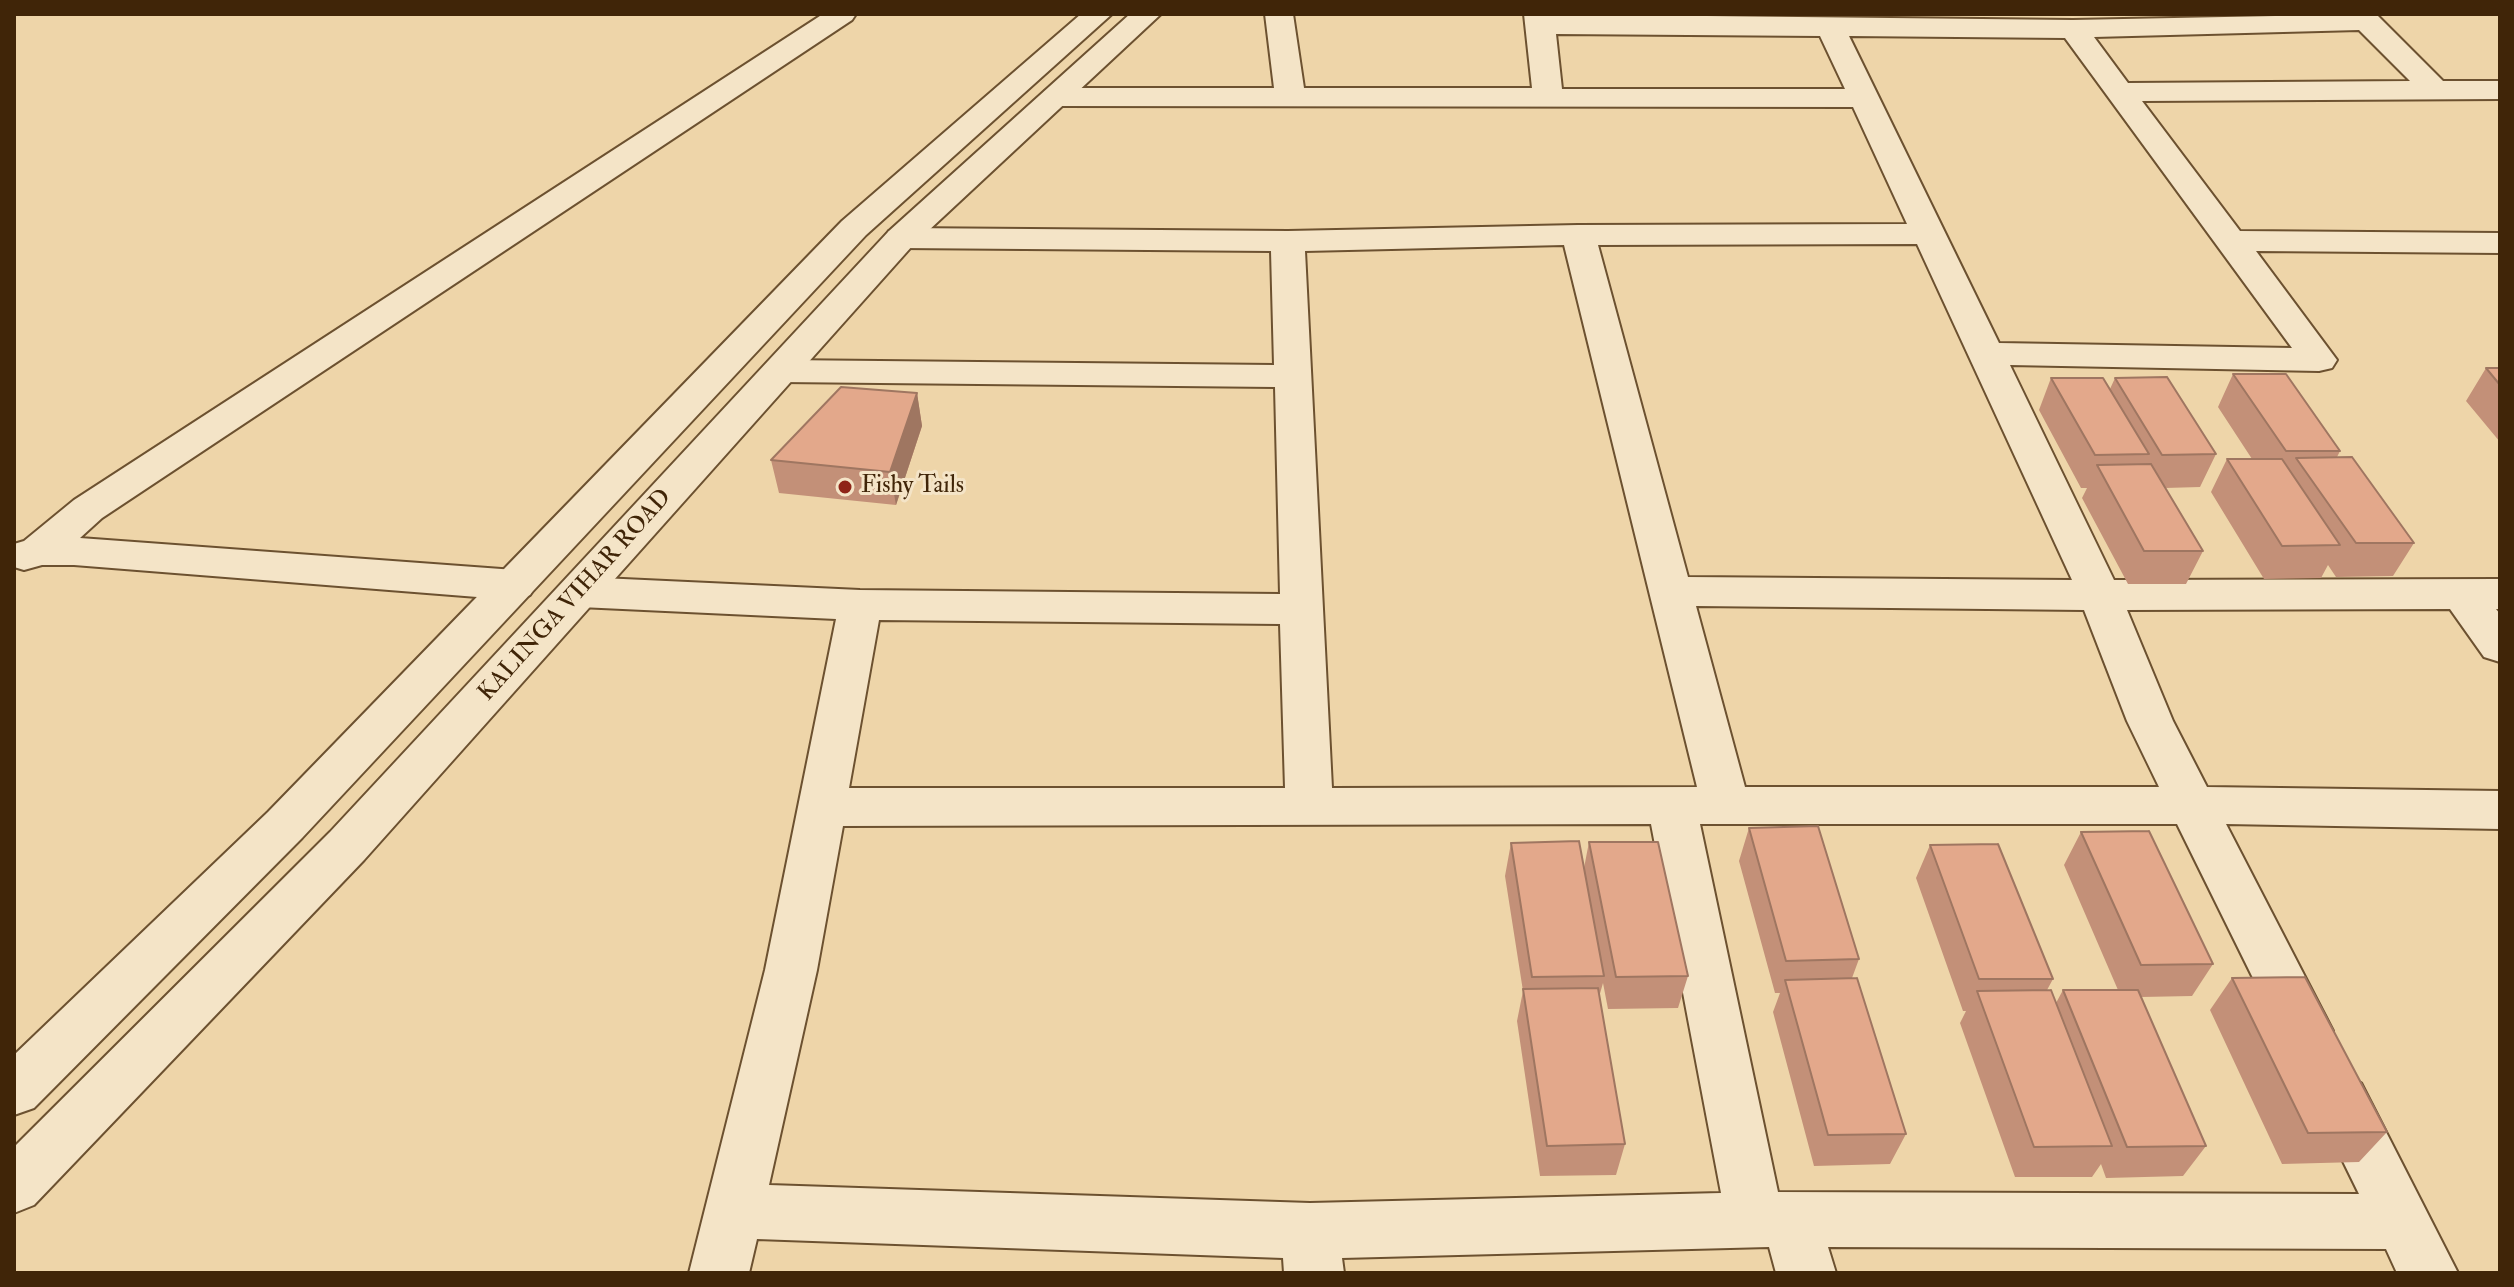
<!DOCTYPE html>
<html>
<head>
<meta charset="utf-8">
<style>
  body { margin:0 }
  #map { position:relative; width:2514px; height:1287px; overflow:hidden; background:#eed5a9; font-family:"IM FELL Double Pica",serif }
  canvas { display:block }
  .frame { position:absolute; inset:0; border:16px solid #402508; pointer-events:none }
</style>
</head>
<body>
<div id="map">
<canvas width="2514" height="1287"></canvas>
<div class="frame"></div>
</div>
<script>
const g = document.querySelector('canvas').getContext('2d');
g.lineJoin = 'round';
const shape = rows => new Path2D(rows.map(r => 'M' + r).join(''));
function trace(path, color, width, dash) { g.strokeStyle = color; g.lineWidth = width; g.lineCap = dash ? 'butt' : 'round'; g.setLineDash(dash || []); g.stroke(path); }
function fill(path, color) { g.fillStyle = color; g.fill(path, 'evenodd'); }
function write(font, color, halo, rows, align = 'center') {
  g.font = font + ' "IM FELL Double Pica",serif'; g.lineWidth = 6; g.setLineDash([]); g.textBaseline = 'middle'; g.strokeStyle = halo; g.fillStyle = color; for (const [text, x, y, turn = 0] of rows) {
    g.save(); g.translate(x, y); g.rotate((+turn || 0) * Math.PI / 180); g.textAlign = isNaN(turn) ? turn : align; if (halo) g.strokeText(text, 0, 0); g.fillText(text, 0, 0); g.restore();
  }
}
const minor = shape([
  [823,14,856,14,852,20,102,518,80,538,515,570,530,575,536,585,530,595,515,600,74,565,42,565,24,570,14,567,14,544,24,541,74,500,823,14],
  [1265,14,1293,14,1304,88,1532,88,1524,14,2073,20,2376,14,2443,81,2500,81,2500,99,2142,101,2240,231,2500,233,2500,253,2256,251,2337,360,2332,368,2319,371,2010,365,2114,580,2500,579,2500,609,2496,609,2500,614,2500,662,2484,657,2450,609,2127,610,2173,721,2207,787,2500,791,2500,829,2226,824,2333,1031,2325,1047,2306,1054,2287,1047,2177,824,1700,824,1778,1192,2359,1194,2313,1100,2321,1083,2341,1075,2361,1083,2458,1273,2397,1273,2386,1249,1828,1247,1836,1273,1776,1273,1769,1247,1342,1258,1344,1273,1284,1273,1283,1258,757,1239,749,1273,689,1273,765,970,836,619,580,607,565,602,559,592,565,582,580,577,860,590,1280,594,1275,387,781,382,768,379,762,371,768,363,781,360,1274,365,1271,251,901,248,889,245,884,238,889,231,901,228,1288,231,1578,225,1907,224,1853,107,1056,106,1045,103,1041,97,1045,91,1056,88,1274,88,1265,14],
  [2359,30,2410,81,2128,83,2094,37,2359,30],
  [1556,34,1820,36,1845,89,1562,89,1556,34],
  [1849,36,2065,38,2292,348,1999,343,1849,36],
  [1917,244,2072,580,1688,577,1598,245,1917,244],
  [1564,245,1697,787,1332,788,1305,251,1564,245],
  [1696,606,2084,610,2127,721,2159,787,1745,787,1696,606],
  [879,620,1280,624,1285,788,849,788,879,620],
  [1651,824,1721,1193,1310,1203,769,1185,817,970,843,826,1651,824]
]);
const tertiary = shape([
  [1081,14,1112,14,866,235,302,838,34,1108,14,1115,14,1055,268,812,842,221,1081,14],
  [1130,14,1161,14,913,245,364,860,34,1205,14,1213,14,1147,330,832,889,231,1130,14]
]);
const wall = shape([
  [2486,368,2500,368,2500,442,2466,401],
  [2233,374,2340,451,2337,457,2414,543,2393,576,2336,577,2328,565,2321,578,2264,579,2211,492,2227,459,2252,459,2218,407],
  [2051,378,2110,389,2115,378,2216,454,2200,487,2165,488,2203,551,2186,584,2128,584,2082,498,2087,488,2081,488,2039,410],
  [917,393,922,426,896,505,779,493,771,460],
  [1749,828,1859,959,1852,978,1906,1134,1890,1164,1814,1166,1773,1012,1780,993,1775,993,1739,861],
  [2081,832,2213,964,2192,996,2141,997,2206,1146,2183,1176,2106,1178,2101,1164,2092,1177,2015,1177,1960,1023,1966,1011,1963,1011,1916,878,1930,845,2053,979,2047,990,2056,1003,2063,990,2118,990,2064,865],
  [1589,842,1688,976,1678,1008,1608,1009,1603,983,1599,997,1625,1144,1616,1175,1540,1176,1517,1021,1523,991,1505,876,1511,843,1584,868],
  [2232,978,2387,1132,2359,1162,2282,1164,2210,1010]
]);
const shadedWall = shape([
  [917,393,922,426,896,505,890,472]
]);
const building = shape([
  [2486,368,2500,368,2500,385,2486,368],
  [2233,374,2286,374,2340,451,2286,451,2233,374],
  [2167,377,2216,454,2162,455,2115,378,2167,377],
  [2051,378,2103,378,2149,454,2095,455,2051,378],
  [841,387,917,393,890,472,771,460,841,387],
  [2352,457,2414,543,2356,543,2296,458,2352,457],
  [2227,459,2282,459,2340,545,2282,546,2227,459],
  [2151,464,2203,551,2144,551,2097,465,2151,464],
  [1818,826,1859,959,1786,961,1749,828,1818,826],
  [2149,831,2213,964,2141,965,2081,832,2149,831],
  [1579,841,1604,976,1532,977,1511,843,1579,841],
  [1589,842,1658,842,1688,976,1616,977,1589,842],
  [1998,844,2053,979,1979,979,1930,845,1998,844],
  [2305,977,2387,1132,2308,1133,2232,978,2305,977],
  [1857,978,1906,1134,1828,1135,1785,980,1857,978],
  [1598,988,1625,1144,1547,1146,1523,989,1598,988],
  [2051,990,2112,1146,2034,1147,1977,991,2051,990],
  [2063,990,2138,990,2206,1146,2127,1147,2063,990]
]);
const markers = [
  [845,487,8,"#8f2418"]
];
const poiNames = [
  ["Fishy Tails",861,487]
];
const streetNames = [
  ["KALINGA VIHAR ROAD",576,596,-48]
];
trace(minor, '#6c5130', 4);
trace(tertiary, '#6c5130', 4);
fill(minor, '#f4e4c7');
fill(tertiary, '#f4e4c7');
fill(wall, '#c39078');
fill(shadedWall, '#9f7661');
fill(building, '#e3a88b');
trace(building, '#9f7661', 2);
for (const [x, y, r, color] of markers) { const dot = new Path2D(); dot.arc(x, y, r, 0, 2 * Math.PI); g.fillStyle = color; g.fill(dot); trace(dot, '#f4e4c7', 3); }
write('24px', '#402508', '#f4e4c7', poiNames, 'left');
write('24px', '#402508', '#f4e4c7', streetNames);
</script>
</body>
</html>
